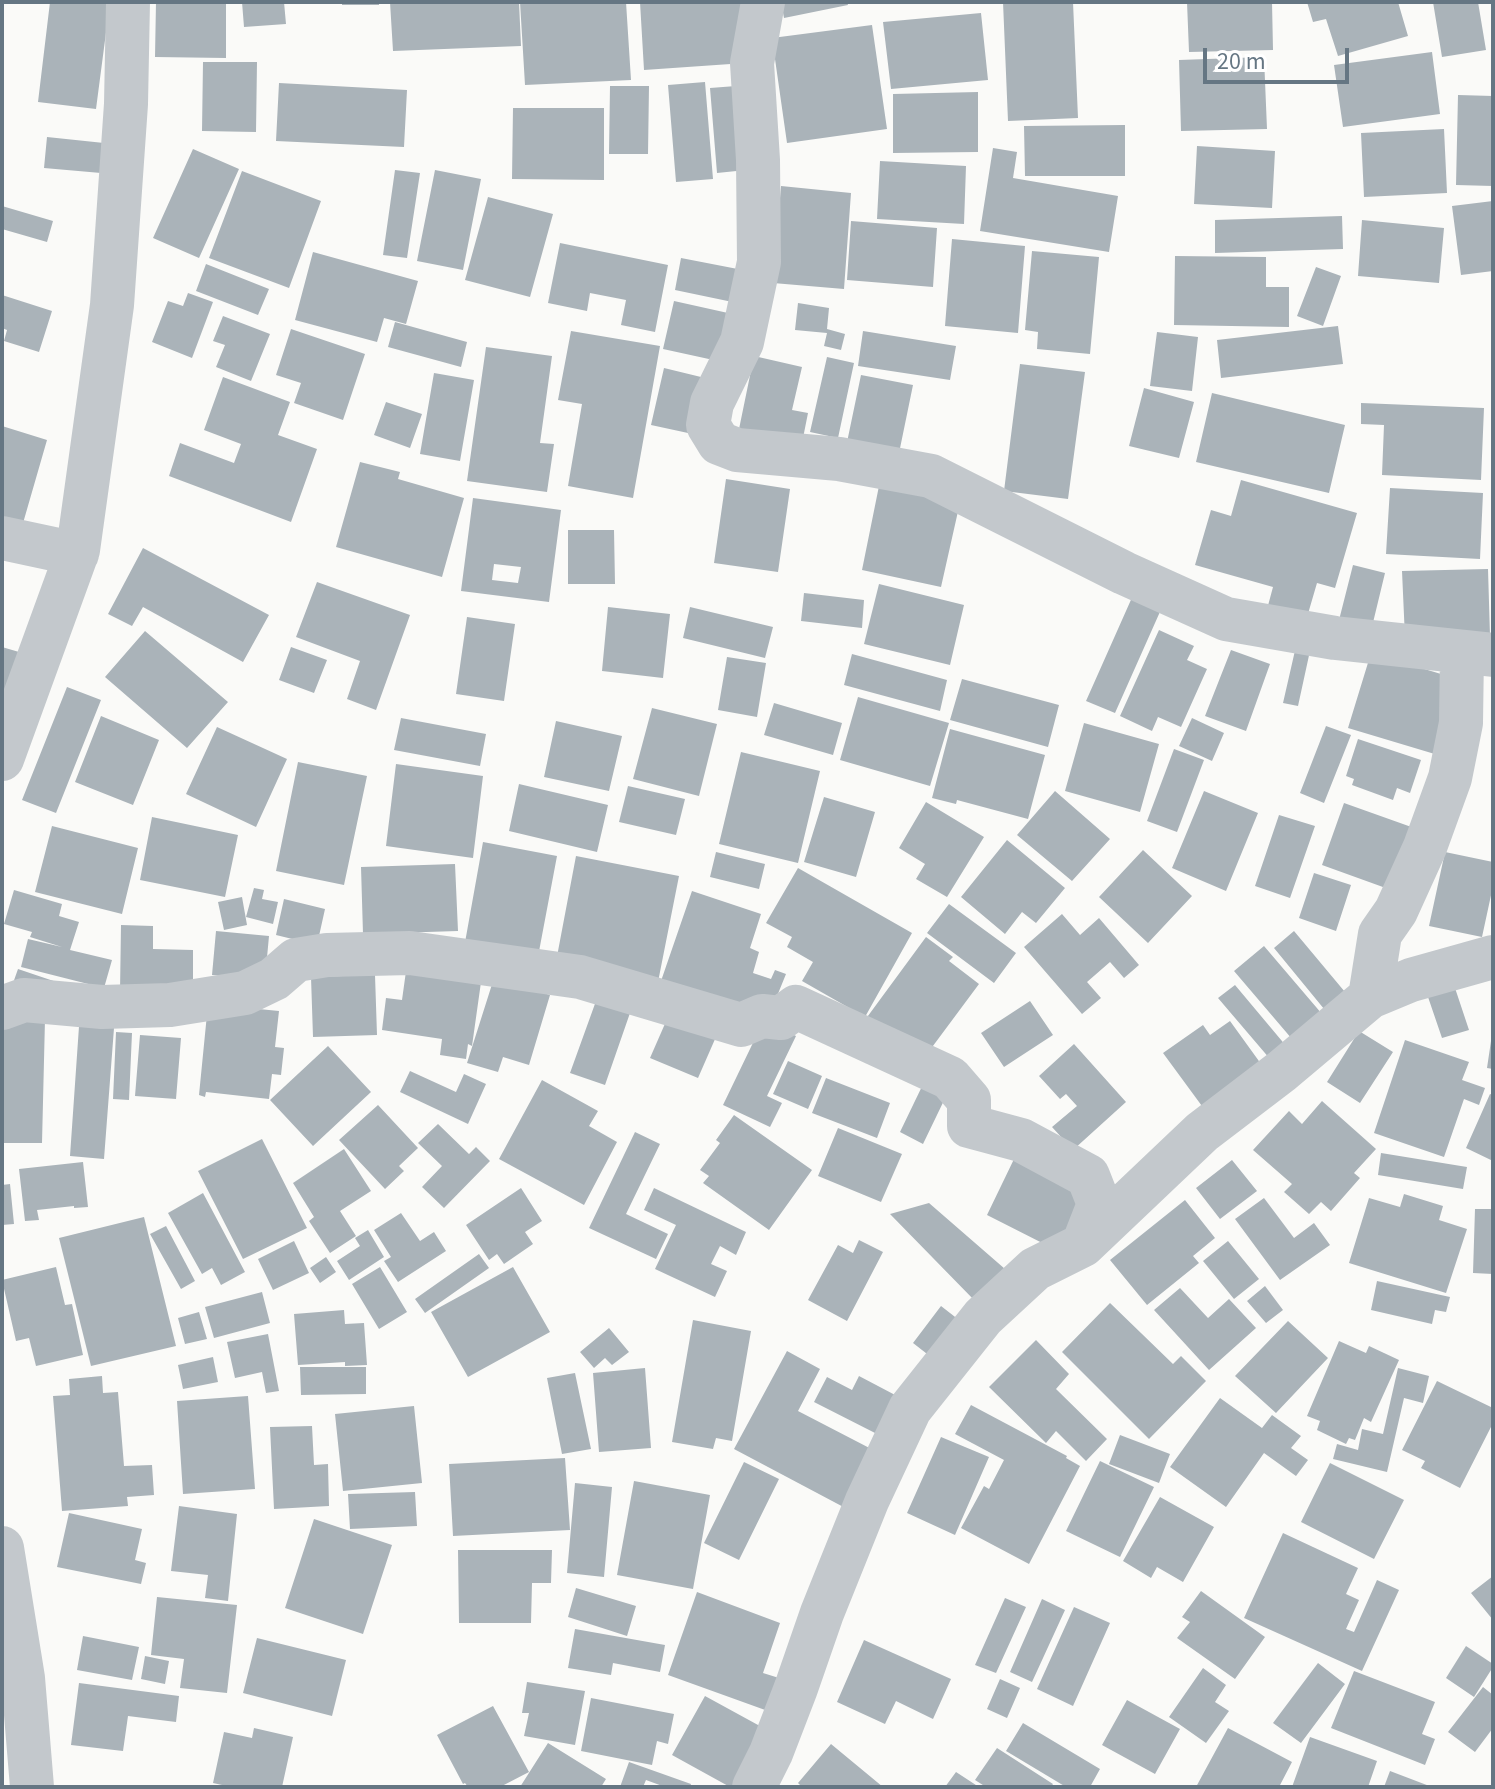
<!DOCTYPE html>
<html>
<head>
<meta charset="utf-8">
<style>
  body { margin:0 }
  #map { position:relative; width:1495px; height:1789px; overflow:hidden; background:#fafaf8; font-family:"Source Sans 3",sans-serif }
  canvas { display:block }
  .frame { position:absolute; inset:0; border:4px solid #657683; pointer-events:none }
  .scale { position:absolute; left:1203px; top:48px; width:146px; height:36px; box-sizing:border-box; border:4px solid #657683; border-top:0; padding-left:10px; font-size:24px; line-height:28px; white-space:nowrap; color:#657683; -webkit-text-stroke:6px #fff; paint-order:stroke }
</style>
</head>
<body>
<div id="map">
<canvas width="1495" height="1789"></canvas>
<div class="frame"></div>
<div class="scale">20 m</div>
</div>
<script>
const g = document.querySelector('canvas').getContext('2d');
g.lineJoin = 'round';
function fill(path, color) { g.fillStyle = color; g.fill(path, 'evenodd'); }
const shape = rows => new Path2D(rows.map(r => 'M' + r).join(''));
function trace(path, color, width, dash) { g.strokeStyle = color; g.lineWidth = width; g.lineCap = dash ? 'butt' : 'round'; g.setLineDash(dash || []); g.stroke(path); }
const building = shape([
  [50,2,110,2,96,109,38,102],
  [156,2,226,2,226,58,155,57],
  [242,2,284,2,286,24,244,27],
  [342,2,379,2,379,5,342,5],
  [390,2,519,2,521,46,393,51],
  [520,2,626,2,631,80,525,85],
  [640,2,741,2,745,63,644,70],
  [781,2,847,2,848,5,784,18],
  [1003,2,1073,2,1078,118,1008,121],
  [1187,2,1272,2,1273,50,1189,52],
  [1307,2,1398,2,1408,36,1338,56,1326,19,1313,22],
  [1433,2,1478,2,1486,50,1442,57],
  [981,13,988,80,891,89,883,22],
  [872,25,887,129,787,143,772,38],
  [1432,52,1440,114,1343,127,1334,65],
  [1264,57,1267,129,1181,131,1179,60],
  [203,62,257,62,256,132,202,131],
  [705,82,713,179,676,182,668,85],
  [279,83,407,90,404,147,276,141],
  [749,85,756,169,717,173,710,88],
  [610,86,649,86,648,154,609,154],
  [978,92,978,152,893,153,893,94],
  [1458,95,1493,96,1493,186,1456,185],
  [513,108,604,108,604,180,512,179],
  [1125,125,1125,176,1025,176,1024,126],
  [1444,129,1447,193,1364,197,1361,133],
  [47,137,104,143,101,173,44,168],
  [1197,146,1275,151,1272,208,1194,204],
  [993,148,1017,152,1013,178,1118,196,1109,252,980,231],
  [193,149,239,169,199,258,153,238],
  [880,161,966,166,964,224,877,219],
  [395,170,420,173,407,258,383,255],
  [435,170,481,179,463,270,417,261],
  [242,171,321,201,289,288,209,258],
  [781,186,851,193,844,289,773,283],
  [488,197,553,214,530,297,465,280],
  [1493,201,1493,271,1461,275,1452,206],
  [2,206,53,221,47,242,2,229],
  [1342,216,1343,249,1215,253,1215,220],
  [1362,220,1444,228,1439,283,1358,276],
  [851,221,937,228,933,287,847,280],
  [952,239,1025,246,1018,333,945,326],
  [560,243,668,265,655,332,621,325,626,300,590,293,587,311,548,303],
  [1032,251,1099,257,1090,354,1037,349,1038,332,1025,330],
  [313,252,418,281,406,324,384,318,377,342,295,320],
  [1175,256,1266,257,1266,287,1289,287,1289,327,1174,325],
  [681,258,748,271,742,304,675,290],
  [206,264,269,289,258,315,196,291],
  [1316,267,1341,276,1323,326,1297,316],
  [188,293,213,302,192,358,152,342,168,301,183,306],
  [2,295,52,311,39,352,4,341,7,330,2,328],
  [674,301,728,313,718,361,663,349],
  [798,303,829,308,827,329,845,334,841,350,824,346,827,333,795,330],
  [223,316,270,334,251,381,216,367,225,345,213,341],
  [395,322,467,342,461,367,388,347],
  [1338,326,1343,364,1221,378,1217,340],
  [291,329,365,354,343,420,294,403,301,383,276,375],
  [571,331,660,346,633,498,568,486,582,404,558,400],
  [863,331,956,346,950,380,858,366],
  [1157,332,1198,337,1192,391,1150,386],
  [486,347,552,356,540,443,554,444,547,492,467,481],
  [754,356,802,367,792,410,808,413,801,448,738,434],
  [827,357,854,363,838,438,810,432],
  [1020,364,1085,372,1068,499,1004,491],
  [664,368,701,377,688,433,651,425],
  [434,373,474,380,460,461,420,454],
  [861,375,913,385,898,458,846,447],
  [223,377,290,402,278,435,317,449,291,522,169,476,180,443,234,463,241,444,204,430],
  [1144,388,1194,402,1179,458,1129,446],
  [1212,393,1345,425,1329,493,1196,462],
  [386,402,422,414,410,448,374,435],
  [1361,403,1484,408,1481,480,1382,475,1384,425,1361,424],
  [2,426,47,440,19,537,2,532],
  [360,462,400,472,398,479,464,498,442,577,336,547],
  [726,479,790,489,778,572,714,563],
  [1241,480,1357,513,1335,588,1317,583,1305,624,1266,613,1273,587,1195,565,1211,510,1231,516],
  [880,481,961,498,941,587,862,570],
  [1390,488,1483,493,1480,559,1386,554],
  [473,498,561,510,549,602,461,591],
  [494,564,521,567,518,583,492,580],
  [568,530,614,530,615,584,568,584],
  [143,548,269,615,243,662,143,607,132,626,108,614],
  [1353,565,1385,573,1370,635,1337,628],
  [1488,569,1490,636,1405,638,1402,571],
  [317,582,410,615,376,710,347,699,360,661,296,637],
  [879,584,964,605,950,665,864,644],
  [804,593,864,600,862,628,801,621],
  [1134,593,1163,605,1115,713,1086,701],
  [608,607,670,614,663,678,602,671],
  [690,607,773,627,765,658,683,638],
  [467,617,515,624,504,701,456,694],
  [1159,630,1194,646,1187,660,1207,669,1181,727,1158,717,1152,731,1120,716],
  [145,631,228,702,187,748,105,677],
  [1299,633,1313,637,1298,706,1283,703],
  [2,647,19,652,2,707],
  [291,647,327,660,314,693,279,680],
  [1231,650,1270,664,1246,731,1205,716],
  [1371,653,1481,686,1458,761,1348,728],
  [852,654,947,680,940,711,844,685],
  [727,657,766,663,757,717,718,710],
  [962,679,1059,705,1048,747,950,720],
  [67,687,101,700,56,813,22,800],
  [858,697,949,723,930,786,840,760],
  [774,703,842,723,833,755,764,735],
  [652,708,717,724,699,796,633,779],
  [101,716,159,740,133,805,75,782],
  [401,718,486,734,480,766,394,750],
  [1192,718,1224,733,1212,761,1179,746],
  [556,721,622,736,609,791,544,777],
  [1084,723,1159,744,1140,812,1065,791],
  [1326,726,1351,735,1324,803,1300,793],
  [217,727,287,759,256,827,186,794],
  [950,729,1045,755,1028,819,957,800,956,804,932,798],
  [1358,739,1421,760,1410,793,1397,788,1393,800,1352,785,1354,779,1346,776],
  [1174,749,1204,760,1177,832,1147,821],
  [741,752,820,771,798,863,719,844],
  [298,762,367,776,344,885,276,871],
  [396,764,483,776,473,858,386,846],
  [519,784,608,805,597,852,509,831],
  [628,786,685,799,676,835,619,822],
  [1055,791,1110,839,1072,881,1017,835],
  [1204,791,1258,813,1226,891,1172,868],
  [824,797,875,812,856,877,804,862],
  [926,802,984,837,947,897,916,879,925,864,899,848],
  [1344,803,1417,829,1394,891,1322,865],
  [1279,815,1315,826,1290,898,1255,886],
  [152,817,238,835,225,897,140,880],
  [52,826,138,848,122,914,35,892],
  [1007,840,1065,888,1036,923,1022,912,1005,934,961,897],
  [483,842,557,856,537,962,464,948],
  [1143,850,1192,896,1148,943,1099,897],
  [716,852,765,864,759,889,710,877],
  [1445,852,1493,862,1493,886,1482,937,1429,926],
  [576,856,679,876,657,987,555,967],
  [455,864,458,931,363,934,361,867],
  [798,868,912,933,865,1017,802,981,813,962,787,947,792,937,766,923],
  [1314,873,1351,885,1336,931,1299,918],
  [254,888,264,890,262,899,278,902,273,924,246,917],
  [14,890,62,904,59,916,79,922,70,950,112,960,104,988,21,967,28,939,62,947,30,937,32,932,4,924],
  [692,891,761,914,750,948,759,952,753,973,771,979,775,970,786,974,771,1011,661,981],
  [242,897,247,925,224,930,218,902],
  [284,899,325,909,317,945,276,935],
  [949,904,1016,953,994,983,927,933],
  [1062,914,1080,935,1099,918,1139,965,1124,978,1110,962,1087,982,1101,998,1082,1014,1024,947],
  [121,925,153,926,153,949,193,950,193,993,120,992],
  [216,931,269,936,265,979,212,975],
  [1294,931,1350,998,1329,1015,1274,948],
  [926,937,953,957,949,961,979,984,924,1058,865,1020],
  [1264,946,1322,1014,1292,1039,1234,971],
  [407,964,482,975,472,1046,468,1044,466,1059,440,1055,442,1039,382,1030,386,998,402,1000],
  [18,969,95,995,12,986],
  [375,975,377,1035,313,1037,311,977],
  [494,978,550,995,529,1065,503,1057,498,1072,467,1063],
  [1235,985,1292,1053,1276,1066,1218,998],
  [1455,988,1469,1030,1442,1038,1428,997],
  [596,1001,630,1013,605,1085,570,1073],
  [1030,1001,1053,1035,1004,1067,981,1033],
  [208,1004,279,1011,275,1047,284,1048,281,1075,272,1074,269,1099,206,1092,205,1097,199,1095],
  [671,1010,719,1030,698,1078,650,1058],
  [80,1012,115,1015,104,1159,70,1156],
  [2,1017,45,1019,42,1143,2,1143],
  [764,1020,796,1036,767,1096,782,1103,770,1127,723,1105],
  [1230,1021,1269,1075,1210,1117,1163,1053,1203,1025,1210,1035],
  [1359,1031,1393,1052,1360,1103,1327,1082],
  [116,1032,132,1033,129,1100,113,1099],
  [140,1035,181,1038,176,1099,135,1096],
  [1405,1040,1469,1062,1462,1080,1485,1088,1479,1105,1464,1099,1444,1157,1374,1133],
  [1491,1041,1493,1041,1493,1069,1487,1068],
  [1074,1044,1126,1102,1073,1150,1052,1127,1077,1106,1066,1094,1060,1099,1039,1076],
  [328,1046,371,1092,313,1146,270,1100],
  [788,1061,822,1076,808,1109,773,1094],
  [410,1071,456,1092,464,1074,486,1084,468,1124,400,1092],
  [927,1076,950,1088,923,1144,900,1132],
  [826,1078,890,1103,877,1138,812,1113],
  [542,1080,598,1111,589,1126,617,1142,584,1205,499,1159],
  [1490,1094,1493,1095,1493,1161,1466,1148],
  [1322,1101,1376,1149,1354,1173,1360,1178,1331,1211,1321,1202,1309,1214,1284,1192,1292,1184,1253,1150,1289,1111,1302,1124],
  [378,1105,418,1148,399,1166,404,1171,385,1189,339,1140],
  [734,1115,812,1170,769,1230,703,1183,709,1176,700,1170,720,1143,716,1140],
  [438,1124,469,1154,476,1147,490,1161,444,1208,422,1187,442,1166,418,1143],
  [838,1128,902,1154,881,1202,818,1176],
  [635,1132,660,1144,626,1214,668,1234,656,1259,589,1228],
  [262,1139,307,1228,243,1259,198,1171],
  [344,1149,371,1191,340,1211,356,1236,330,1253,309,1221,314,1217,293,1183],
  [1381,1153,1467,1167,1463,1189,1378,1175],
  [1015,1157,1092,1194,1062,1253,987,1215],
  [1232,1160,1257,1191,1220,1219,1196,1188],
  [83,1162,88,1207,74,1208,74,1206,37,1210,39,1220,25,1221,19,1169],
  [10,1184,14,1224,2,1225,2,1185],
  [521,1188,542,1221,525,1232,533,1244,504,1264,497,1254,489,1260,466,1225],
  [654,1188,746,1232,736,1255,720,1246,711,1264,727,1271,715,1297,655,1269,676,1225,644,1210],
  [203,1193,245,1272,221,1285,212,1268,202,1274,168,1213],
  [1404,1194,1443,1206,1439,1220,1467,1229,1446,1293,1349,1263,1369,1198,1400,1207],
  [1264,1198,1294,1238,1314,1223,1330,1245,1280,1280,1235,1219],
  [1185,1200,1215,1238,1193,1256,1199,1263,1147,1305,1110,1260],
  [929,1203,1005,1269,976,1302,890,1214],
  [1475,1209,1493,1209,1493,1274,1473,1273],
  [401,1213,420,1241,434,1232,446,1251,398,1282,384,1261,391,1257,374,1230],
  [144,1217,176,1346,91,1366,59,1238],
  [166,1226,195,1281,181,1289,150,1234],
  [368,1230,384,1257,349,1280,337,1261,360,1246,355,1238],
  [859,1240,883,1252,847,1321,808,1300,838,1245,853,1253],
  [294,1241,309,1273,273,1290,258,1259],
  [1228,1241,1259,1279,1234,1299,1203,1261],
  [479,1254,489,1268,425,1313,415,1299],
  [326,1257,336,1272,320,1283,310,1268],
  [56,1267,65,1305,72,1304,83,1355,36,1366,29,1338,16,1341,2,1280],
  [380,1267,407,1312,379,1329,352,1284],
  [513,1267,550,1332,468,1377,431,1312],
  [1377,1281,1450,1297,1446,1312,1435,1310,1432,1324,1371,1310],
  [1265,1286,1283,1310,1266,1323,1247,1301],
  [1180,1288,1208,1318,1229,1299,1256,1328,1209,1370,1154,1310],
  [262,1292,270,1323,214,1338,205,1307],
  [1110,1303,1173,1364,1181,1356,1206,1381,1149,1439,1062,1352],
  [941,1306,968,1327,940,1364,913,1343],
  [344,1310,345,1324,364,1323,367,1365,345,1366,345,1362,298,1365,294,1314],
  [199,1312,207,1339,185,1344,178,1318],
  [693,1320,751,1331,732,1441,716,1438,713,1449,672,1442],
  [1288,1321,1328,1358,1276,1413,1235,1376],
  [609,1328,629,1352,612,1365,605,1358,594,1368,580,1352],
  [268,1334,279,1391,266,1393,262,1372,235,1378,227,1342],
  [1036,1340,1069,1374,1056,1389,1107,1439,1086,1461,1056,1431,1046,1443,989,1387],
  [1339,1341,1366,1353,1369,1346,1399,1360,1371,1422,1364,1418,1355,1440,1349,1438,1346,1444,1317,1430,1320,1421,1307,1416],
  [787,1351,820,1369,798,1411,881,1454,851,1511,734,1449],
  [213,1357,218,1382,183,1389,178,1365],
  [300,1367,366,1367,366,1394,301,1395],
  [645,1368,651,1448,599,1452,593,1373],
  [1398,1368,1429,1376,1423,1403,1404,1398,1387,1472,1333,1459,1337,1444,1358,1450,1362,1429,1383,1434],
  [575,1373,591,1449,562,1454,547,1378],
  [102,1376,103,1393,118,1392,124,1466,152,1465,154,1495,127,1497,128,1506,62,1511,53,1396,70,1395,69,1379],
  [859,1376,897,1396,877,1434,814,1402,827,1377,852,1390],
  [1437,1381,1493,1408,1493,1423,1460,1488,1421,1468,1425,1461,1402,1450],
  [248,1396,255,1489,183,1494,177,1401],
  [1220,1398,1262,1428,1272,1415,1301,1436,1291,1448,1308,1460,1296,1476,1264,1453,1226,1507,1170,1467],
  [971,1405,1067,1456,1066,1458,1080,1466,1029,1564,961,1528,984,1486,989,1489,1004,1460,955,1434],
  [414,1406,422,1483,343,1491,335,1414],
  [312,1426,314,1465,328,1464,329,1506,274,1509,270,1427],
  [1120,1435,1170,1454,1159,1483,1109,1464],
  [941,1437,989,1457,955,1535,907,1513],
  [565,1458,570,1530,453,1536,449,1464],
  [1100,1461,1154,1487,1120,1557,1066,1531],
  [744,1462,779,1479,739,1560,704,1543],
  [1330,1463,1404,1500,1374,1559,1301,1522],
  [634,1481,710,1495,693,1589,617,1575],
  [575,1483,612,1487,604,1577,567,1573],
  [415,1492,417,1526,350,1529,348,1494],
  [1160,1497,1214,1527,1183,1582,1157,1567,1151,1578,1123,1561],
  [179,1506,237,1514,228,1601,205,1598,208,1575,171,1571],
  [69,1513,142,1529,135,1560,146,1563,141,1584,57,1567],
  [314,1519,392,1545,363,1634,285,1608],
  [1283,1533,1358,1568,1346,1594,1359,1600,1346,1629,1354,1632,1377,1580,1399,1590,1362,1671,1244,1618],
  [458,1550,552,1550,551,1583,532,1583,531,1623,459,1623],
  [1493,1576,1493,1620,1471,1593],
  [576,1588,636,1606,627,1636,568,1617],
  [1201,1591,1265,1637,1235,1679,1177,1638,1190,1622,1182,1617],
  [697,1592,780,1623,763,1673,779,1678,779,1715,668,1675],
  [157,1597,237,1605,227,1693,180,1688,184,1659,151,1655],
  [1005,1598,1026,1607,996,1673,975,1665],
  [1042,1599,1065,1610,1032,1682,1010,1672],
  [1074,1607,1110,1623,1073,1706,1037,1689],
  [575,1629,665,1645,660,1672,613,1663,611,1675,568,1668],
  [83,1636,139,1647,132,1680,77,1670],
  [257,1638,346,1660,332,1716,243,1693],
  [864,1640,951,1679,933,1719,896,1701,885,1724,837,1702],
  [1466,1646,1493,1664,1493,1667,1474,1697,1446,1678],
  [145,1656,169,1661,165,1684,141,1679],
  [1318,1663,1345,1684,1301,1743,1273,1723],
  [1203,1668,1226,1685,1215,1702,1229,1711,1206,1743,1169,1717],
  [1354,1671,1435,1702,1422,1734,1435,1739,1425,1765,1331,1728],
  [1000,1679,1020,1688,1007,1718,987,1709],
  [527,1682,585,1691,575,1745,524,1736,529,1713,522,1713],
  [79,1683,179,1696,176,1722,128,1716,123,1751,71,1745],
  [1483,1687,1493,1695,1493,1728,1475,1752,1448,1732],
  [705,1696,769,1731,738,1787,730,1787,672,1755],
  [591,1698,674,1714,668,1744,657,1741,652,1765,581,1751],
  [1127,1700,1180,1729,1155,1774,1102,1745],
  [493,1706,529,1772,500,1787,468,1787,465,1783,463,1784,437,1735],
  [1023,1723,1100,1769,1090,1787,1066,1787,1006,1751],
  [254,1728,293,1737,282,1787,231,1787,213,1783,224,1732,252,1738],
  [1228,1728,1292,1762,1279,1787,1196,1787],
  [1310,1737,1377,1761,1368,1787,1292,1787],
  [548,1743,606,1779,601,1787,520,1787],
  [831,1744,883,1787,802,1787,798,1783],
  [997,1748,1053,1784,1051,1787,986,1787,975,1780],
  [629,1762,691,1784,690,1787,665,1787,646,1780,643,1787,620,1787],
  [1390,1771,1432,1787,1384,1787],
  [956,1772,979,1787,945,1787]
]);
const minor = shape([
  [763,2,752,63,758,160,759,262,742,342,712,403,708,425,719,443,737,450,839,459,931,476,1124,573,1226,619,1335,638,1493,655],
  [2,538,77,554],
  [2,759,78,550,112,305,126,104,128,2],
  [1370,997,1380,934,1396,911,1425,847,1450,778,1461,723,1462,653],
  [2,1008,24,1000,102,1007,170,1005,245,993,274,979,296,960,327,955,410,953,580,977,741,1025,762,1016,781,1018,796,1007,950,1078,969,1100,969,1126,1021,1140,1088,1176,1099,1204,1083,1245],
  [2,1548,23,1678,32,1787],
  [754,1787,771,1753,796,1688,822,1613,867,1501,910,1409,983,1317,1035,1269,1083,1245,1202,1132,1282,1071,1370,997,1411,980,1493,957]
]);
fill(building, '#aab3b9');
trace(minor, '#c3c8cc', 44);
</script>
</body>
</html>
